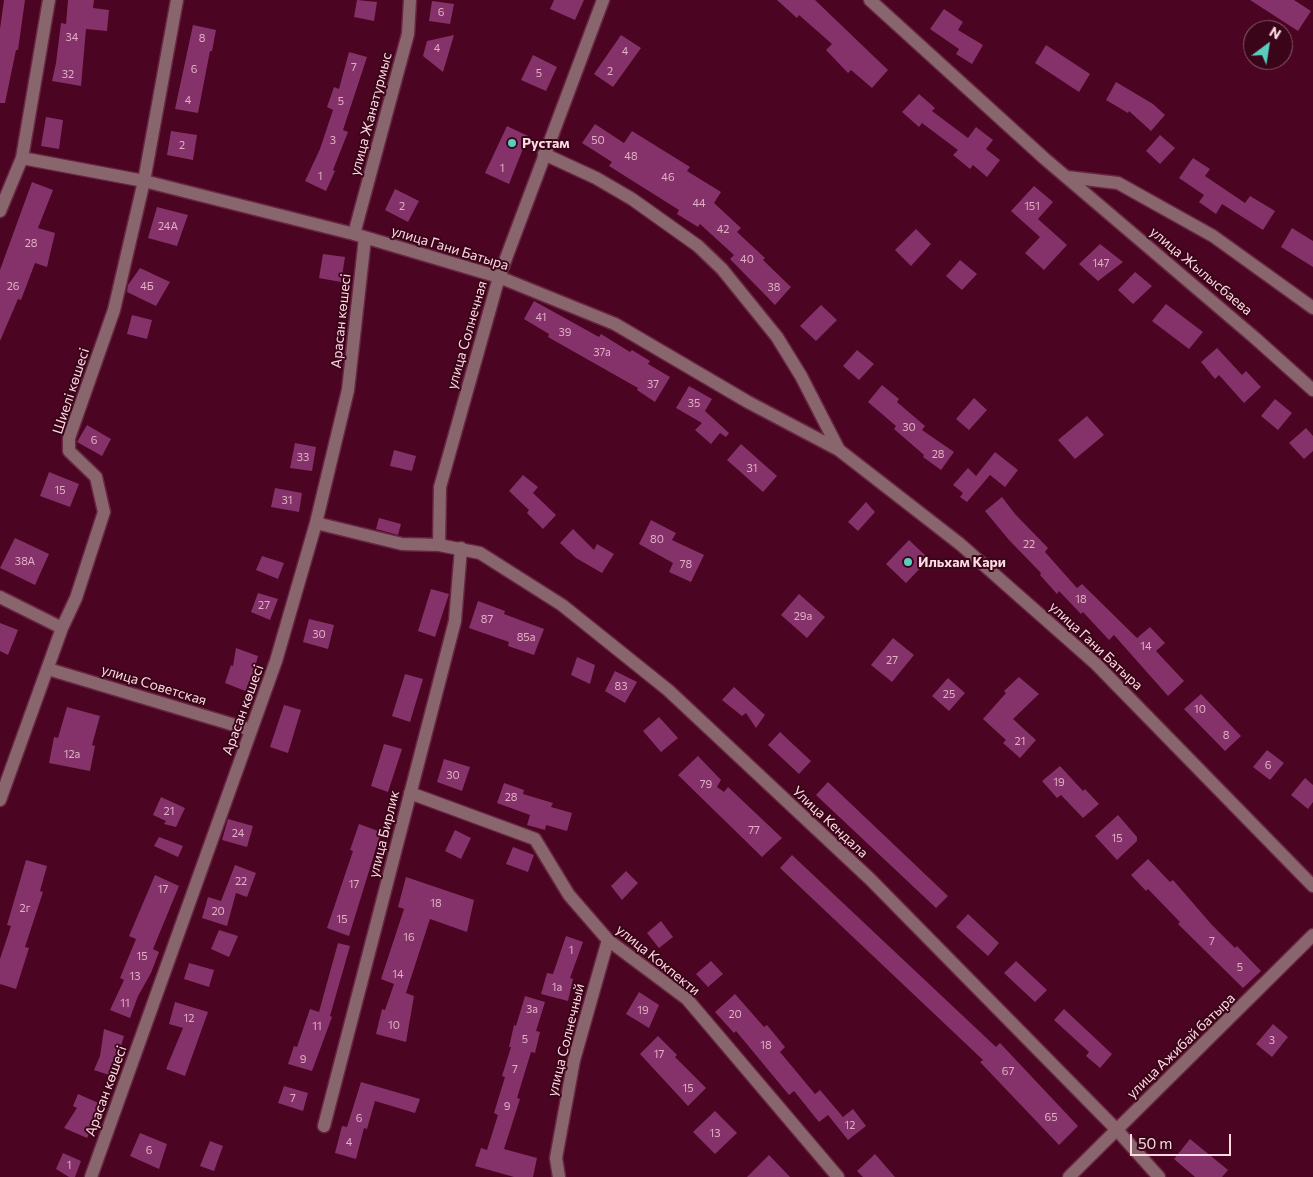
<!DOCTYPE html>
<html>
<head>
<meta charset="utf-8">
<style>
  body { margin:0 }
  #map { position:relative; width:1313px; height:1177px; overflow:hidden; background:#4b0422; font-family:Commissioner,sans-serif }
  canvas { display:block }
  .north { position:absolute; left:1243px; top:20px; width:50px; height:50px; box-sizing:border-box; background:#3a0519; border:1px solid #885a69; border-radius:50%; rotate:31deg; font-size:14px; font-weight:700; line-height:20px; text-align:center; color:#fedae2 }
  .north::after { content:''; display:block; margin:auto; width:18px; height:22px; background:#59cebe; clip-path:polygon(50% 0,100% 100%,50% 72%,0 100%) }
  .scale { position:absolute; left:1130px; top:1134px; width:101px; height:22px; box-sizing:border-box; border:2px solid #fedae2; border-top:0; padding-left:6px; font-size:15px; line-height:18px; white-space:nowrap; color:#fedae2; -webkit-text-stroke:4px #3a0519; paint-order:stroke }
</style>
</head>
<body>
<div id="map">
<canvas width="1313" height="1177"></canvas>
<div class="north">N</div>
<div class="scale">50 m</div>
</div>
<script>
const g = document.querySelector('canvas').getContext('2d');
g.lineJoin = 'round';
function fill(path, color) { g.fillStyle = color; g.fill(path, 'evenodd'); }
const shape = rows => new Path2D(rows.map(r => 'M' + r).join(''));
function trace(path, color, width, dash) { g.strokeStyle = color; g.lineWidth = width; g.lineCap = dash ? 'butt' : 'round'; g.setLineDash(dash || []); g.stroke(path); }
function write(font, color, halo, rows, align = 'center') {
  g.font = font + ' Commissioner,sans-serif'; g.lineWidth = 4; g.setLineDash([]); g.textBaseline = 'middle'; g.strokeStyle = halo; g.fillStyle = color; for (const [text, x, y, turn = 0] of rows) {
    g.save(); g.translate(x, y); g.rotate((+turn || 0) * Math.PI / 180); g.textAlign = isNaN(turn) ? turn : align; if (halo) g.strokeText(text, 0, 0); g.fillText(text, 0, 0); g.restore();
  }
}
const building = shape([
  [4,0,25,0,18,50,16,50,5,103,0,103,0,29],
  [68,0,94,0,93,8,109,10,107,31,86,29,81,86,52,81,56,63,61,23,66,24],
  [357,0,377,2,374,21,354,17],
  [554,0,584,0,575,20,550,9],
  [777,0,815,0,888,70,872,88,851,70,848,73,826,50,832,44,799,15,797,18],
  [1250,0,1294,0,1311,11,1298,31],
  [432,1,454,4,450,24,429,21],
  [944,9,963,22,958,30,983,45,972,64,956,54,959,49,930,29],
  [193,25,216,30,212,51,210,51,198,113,175,109],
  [454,35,443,72,423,56,427,41],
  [621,35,641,48,613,87,594,74],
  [1046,45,1090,74,1079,92,1035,63],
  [349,52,367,57,343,130,348,132,333,170,335,171,326,191,305,181,320,149,333,110,327,107,334,87,339,89],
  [533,55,557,67,546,91,521,80],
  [1116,82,1153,104,1165,115,1151,131,1129,111,1128,113,1106,100],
  [919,94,935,108,932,111,968,138,976,127,993,140,986,149,1000,160,987,177,973,165,970,169,953,155,958,150,922,123,919,127,902,112],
  [46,117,63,120,59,149,41,146],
  [595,124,624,143,632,131,690,167,687,171,721,192,714,203,741,228,737,232,765,258,763,260,791,287,775,305,730,259,734,255,700,224,698,227,677,214,679,210,609,166,612,162,582,143],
  [507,126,528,136,509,184,485,173],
  [171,131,197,135,193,160,167,155],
  [1160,135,1175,148,1160,164,1146,151],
  [1193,158,1210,169,1205,176,1245,203,1250,196,1275,211,1263,230,1222,204,1216,214,1199,202,1204,195,1179,178],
  [32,182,53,190,38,228,55,233,47,267,35,263,21,300,18,299,0,341,0,270],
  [1034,186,1053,202,1038,219,1067,245,1044,270,1025,253,1040,237,1011,211],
  [395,189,419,201,408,222,385,210],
  [157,207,188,215,177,246,148,238],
  [1292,228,1313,241,1313,267,1281,247],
  [916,229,931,244,911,266,895,250],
  [1100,244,1123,262,1098,281,1079,264],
  [323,254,345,257,341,282,319,278],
  [960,260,977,274,962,290,946,276],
  [140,268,170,282,156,306,127,292,128,285],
  [1135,272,1152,286,1133,304,1118,290],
  [534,301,599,337,601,334,630,352,632,350,650,361,648,364,670,377,655,402,637,390,638,388,548,337,549,334,524,319],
  [1166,304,1203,332,1189,349,1152,321],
  [821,305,837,320,816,341,800,326],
  [132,315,152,320,147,339,127,334],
  [1217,348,1242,375,1246,371,1261,387,1244,403,1219,375,1215,379,1201,362],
  [857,350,874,364,859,380,843,366],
  [882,385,899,399,897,402,925,426,922,430,954,452,941,470,923,457,924,455,894,429,896,426,868,402],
  [689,386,712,399,705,411,729,433,726,437,720,433,711,444,695,430,702,423,676,408],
  [974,398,987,410,969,430,956,419],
  [1275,399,1292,413,1278,430,1261,416],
  [1087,416,1104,435,1075,459,1058,440],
  [87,425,111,439,102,456,77,442],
  [1306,428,1313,436,1313,451,1304,459,1289,443],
  [295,443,316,447,312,471,290,468],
  [741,444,777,476,763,492,727,460],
  [394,450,416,456,412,471,390,466],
  [995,452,1018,470,1005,487,990,475,967,502,960,497,963,493,953,485,968,468,976,476],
  [49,472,79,484,70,507,40,496],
  [523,475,538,487,533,493,556,515,543,529,527,513,529,510,509,491],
  [275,488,302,493,299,512,271,507],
  [1002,497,1015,514,1048,548,1045,552,1077,588,1082,584,1137,638,1150,627,1165,643,1156,651,1184,681,1168,696,1114,635,1109,640,1083,612,1081,614,1059,591,1057,594,1040,575,1041,573,1009,540,985,511],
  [866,502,875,512,858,531,848,522],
  [379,518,401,524,398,535,376,529],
  [651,520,676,533,672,540,704,555,691,582,669,572,673,563,639,544],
  [573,529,594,550,597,544,614,554,602,573,576,558,560,543],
  [15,538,49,554,35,585,0,568],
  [909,540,929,559,906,583,886,564],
  [262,556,284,563,278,579,256,570],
  [431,589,449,594,435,637,418,631],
  [258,593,278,599,270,620,251,612],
  [799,594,825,617,807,638,781,615],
  [478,601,505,611,504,614,544,629,534,655,508,646,509,642,469,628],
  [309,619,334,625,328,649,303,642],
  [0,623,18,630,8,655,0,651],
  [893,638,914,655,892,682,871,665],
  [236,648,258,656,248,692,225,683,231,665,233,666],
  [577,657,595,665,590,684,571,675],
  [615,671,637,682,625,703,605,691],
  [405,674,423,679,410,722,392,716],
  [1019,677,1039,694,1013,719,1036,740,1020,758,1003,743,1006,740,983,719,1006,693,1004,691],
  [948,678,965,693,949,711,932,696],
  [734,687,765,715,756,728,746,713,742,716,722,700],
  [1201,694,1241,736,1225,751,1184,709],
  [284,705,301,710,288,753,270,747],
  [67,707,100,716,92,745,95,746,90,771,49,763,54,737,58,738],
  [659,717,678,738,661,752,643,731],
  [780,732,811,761,799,774,768,745],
  [384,744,402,749,388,792,371,786],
  [1267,750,1284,763,1270,780,1253,767],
  [698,756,721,780,717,787,724,792,728,787,782,838,762,857,678,775],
  [444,759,470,767,462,791,437,782],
  [1060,766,1083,791,1085,789,1099,804,1083,818,1061,795,1057,798,1042,781],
  [1305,778,1313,785,1313,802,1308,809,1291,795],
  [828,782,948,896,936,908,816,795],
  [504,783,524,790,523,794,553,803,551,807,572,813,567,831,546,825,545,830,527,825,530,815,497,803],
  [161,797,185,808,176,827,164,824,166,821,153,815],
  [1118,815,1137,837,1137,841,1117,860,1095,836],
  [228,819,253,826,247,847,222,840],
  [359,824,381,832,349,936,327,928,353,851,350,850],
  [455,830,471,838,461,859,445,851],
  [159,837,183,846,178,857,154,846],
  [513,847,534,855,528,872,506,864],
  [792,855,996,1047,1000,1043,1078,1126,1059,1145,980,1062,983,1060,780,868],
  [1148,859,1170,882,1173,880,1212,925,1235,948,1237,946,1261,971,1243,988,1178,924,1180,922,1148,889,1146,891,1131,875],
  [26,860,47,866,40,891,43,892,25,947,29,948,16,989,0,984,0,959,11,926,7,925],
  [235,865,256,873,247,897,236,893,227,926,202,918,208,897,221,901],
  [626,871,638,883,622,900,611,886],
  [155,875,179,886,153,949,159,952,151,973,138,996,130,1018,110,1010,124,980,120,978,136,939,129,936],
  [406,877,474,900,467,932,430,919,406,993,414,996,406,1042,376,1034,382,1009,385,1010,394,984,381,979,404,909,398,907],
  [968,914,999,943,988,956,956,927],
  [661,921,673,937,659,948,647,933],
  [219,930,238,936,229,957,211,949],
  [566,936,583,942,570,978,573,979,568,1001,541,994,547,973,553,974],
  [338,943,350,946,330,1016,332,1017,312,1071,288,1064,294,1046,297,1047,310,1009,319,1012],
  [711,961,723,974,708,987,696,974],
  [1016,961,1047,990,1035,1002,1004,973],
  [189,963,214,970,209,987,184,979],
  [639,992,659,1005,649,1028,626,1014],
  [735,994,764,1027,767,1025,785,1047,780,1052,815,1094,820,1090,843,1117,853,1109,866,1126,848,1140,828,1115,819,1122,794,1091,789,1095,736,1031,734,1033,715,1012],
  [525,996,545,1002,536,1031,540,1032,535,1053,531,1052,517,1098,520,1099,504,1149,537,1158,533,1177,514,1177,475,1166,481,1148,487,1150,498,1115,494,1113,505,1077,502,1076,511,1047,509,1047,514,1025,516,1026],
  [175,1002,208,1012,185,1076,166,1069,183,1028,169,1024],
  [1064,1009,1112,1054,1100,1068,1086,1056,1089,1052,1054,1020],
  [1273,1024,1288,1037,1272,1057,1256,1044],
  [104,1029,124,1036,112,1076,94,1070,100,1056],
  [658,1036,677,1055,675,1057,706,1088,688,1106,640,1054],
  [361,1082,420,1099,415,1113,375,1101,367,1129,364,1128,356,1159,335,1153,342,1126,347,1127],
  [284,1086,308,1093,303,1111,278,1103],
  [78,1094,103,1105,87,1138,64,1128,77,1108,73,1106],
  [715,1111,737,1133,715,1154,693,1132],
  [140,1133,167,1144,159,1169,130,1156],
  [1190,1139,1228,1170,1222,1177,1195,1177,1174,1159],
  [210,1141,223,1146,214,1171,200,1166],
  [63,1153,81,1161,75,1177,69,1177,56,1169],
  [875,1154,895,1177,863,1177,857,1171],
  [769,1155,790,1177,747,1177]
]);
const minor = shape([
  [870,0,1045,159,1255,338,1313,390],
  [544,154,596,178,632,199,698,246,722,269,777,337,801,376,839,450],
  [22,158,144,181,354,234,499,277,615,324,748,402,839,450,960,544,1096,664,1313,886],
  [1067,177,1118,183,1213,236,1313,308],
  [0,211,22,158,49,0],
  [354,234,408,34,410,0],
  [316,523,402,544,439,545,480,553,562,605,668,690,870,879,1117,1130,1159,1177],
  [439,545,440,487,499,277,603,0],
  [0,597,62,628],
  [48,669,251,730],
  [410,793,535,839,569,895,608,940,687,999,838,1177],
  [0,800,62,628,76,598,104,512,96,477,69,451,69,438,114,310,144,181,177,0],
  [324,1126,455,621,461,548],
  [91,1177,276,661,316,523,348,390,365,238],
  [559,1177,556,1158,574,1060,608,940],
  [1069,1177,1313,935]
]);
const markers = [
  [512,143,5,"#59cebe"],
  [908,562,5,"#59cebe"]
];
const numberNames = [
  ["6",441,12],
  ["34",72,37],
  ["8",202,38],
  ["4",437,48],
  ["4",625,51],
  ["7",354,67],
  ["6",194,69],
  ["2",610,71],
  ["5",539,73],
  ["32",68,74],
  ["4",188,100],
  ["5",341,101],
  ["3",333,140],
  ["50",598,140],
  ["2",182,145],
  ["48",631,156],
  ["1",502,168],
  ["1",320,176],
  ["46",668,177],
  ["44",699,203],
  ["2",402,206],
  ["151",1032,206],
  ["24А",168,226],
  ["42",723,229],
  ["28",31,243],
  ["40",747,259],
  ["147",1101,263],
  ["26",13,286],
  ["4Б",147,286],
  ["38",774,287],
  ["41",541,317],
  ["39",565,332],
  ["37а",602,352],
  ["37",653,384],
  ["35",694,403],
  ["30",909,427],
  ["6",94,440],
  ["28",938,454],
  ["33",303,457],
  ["31",752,468],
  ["15",60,490],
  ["31",287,500],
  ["80",657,539],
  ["22",1029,544],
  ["38А",25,561],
  ["78",686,564],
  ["18",1081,599],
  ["27",264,605],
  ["29а",803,616],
  ["87",487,619],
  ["30",319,634],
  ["85а",526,637],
  ["14",1146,646],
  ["27",892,660],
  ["83",621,686],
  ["25",949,694],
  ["10",1200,709],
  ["8",1226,735],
  ["21",1020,741],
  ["12а",72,754],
  ["6",1268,765],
  ["30",453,775],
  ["19",1059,782],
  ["79",706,784],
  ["28",511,797],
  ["21",169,811],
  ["77",754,830],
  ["24",238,833],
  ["15",1117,838],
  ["22",241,881],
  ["17",354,884],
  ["17",163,889],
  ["18",436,903],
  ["2г",25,908],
  ["20",218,911],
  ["15",342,919],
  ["16",409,937],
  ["7",1212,941],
  ["1",571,950],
  ["15",142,956],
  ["5",1240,967],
  ["14",398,974],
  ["13",135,976],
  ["1а",557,987],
  ["11",125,1003],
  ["3а",532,1009],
  ["19",643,1010],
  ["20",735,1014],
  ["12",189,1018],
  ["10",394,1025],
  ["11",317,1026],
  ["5",525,1039],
  ["3",1272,1040],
  ["18",766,1045],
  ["17",659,1054],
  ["9",303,1059],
  ["7",515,1069],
  ["67",1008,1071],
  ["15",688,1088],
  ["7",293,1098],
  ["9",507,1106],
  ["65",1051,1117],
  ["6",359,1118],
  ["12",850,1125],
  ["13",715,1133],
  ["4",349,1142],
  ["6",149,1150],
  ["1",69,1165]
];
const streetNames = [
  ["улица Жанатурмыс",371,114,-75],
  ["улица Гани Батыра",450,248,17],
  ["улица Жылысбаева",1201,271,40],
  ["Арасан көшесі",341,321,-84],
  ["улица Солнечная",467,335,-74],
  ["Шиелі көшесі",71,391,-72],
  ["улица Гани Батыра",1096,646,43],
  ["улица Советская",154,685,17],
  ["Арасан көшесі",243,710,-70],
  ["Улица Кендала",830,822,43],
  ["улица Бирлик",384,834,-76],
  ["улица Кокпекти",658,960,39],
  ["улица Солнечный",566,1040,-76],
  ["улица Ажибай батыра",1181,1046,-44],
  ["Арасан көшесі",106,1091,-70]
];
const poiNames = [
  ["Рустам",522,143],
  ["Ильхам Кари",918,562]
];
fill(building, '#86326a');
trace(minor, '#682641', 15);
trace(minor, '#89666e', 12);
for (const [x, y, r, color] of markers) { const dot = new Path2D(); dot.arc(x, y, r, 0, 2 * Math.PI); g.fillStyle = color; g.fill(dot); trace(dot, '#3a0519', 2); }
write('11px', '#e0b0c4', null, numberNames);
write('14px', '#fedae2', '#3a0519', streetNames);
write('bold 14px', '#fedae2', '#3a0519', poiNames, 'left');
</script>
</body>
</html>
